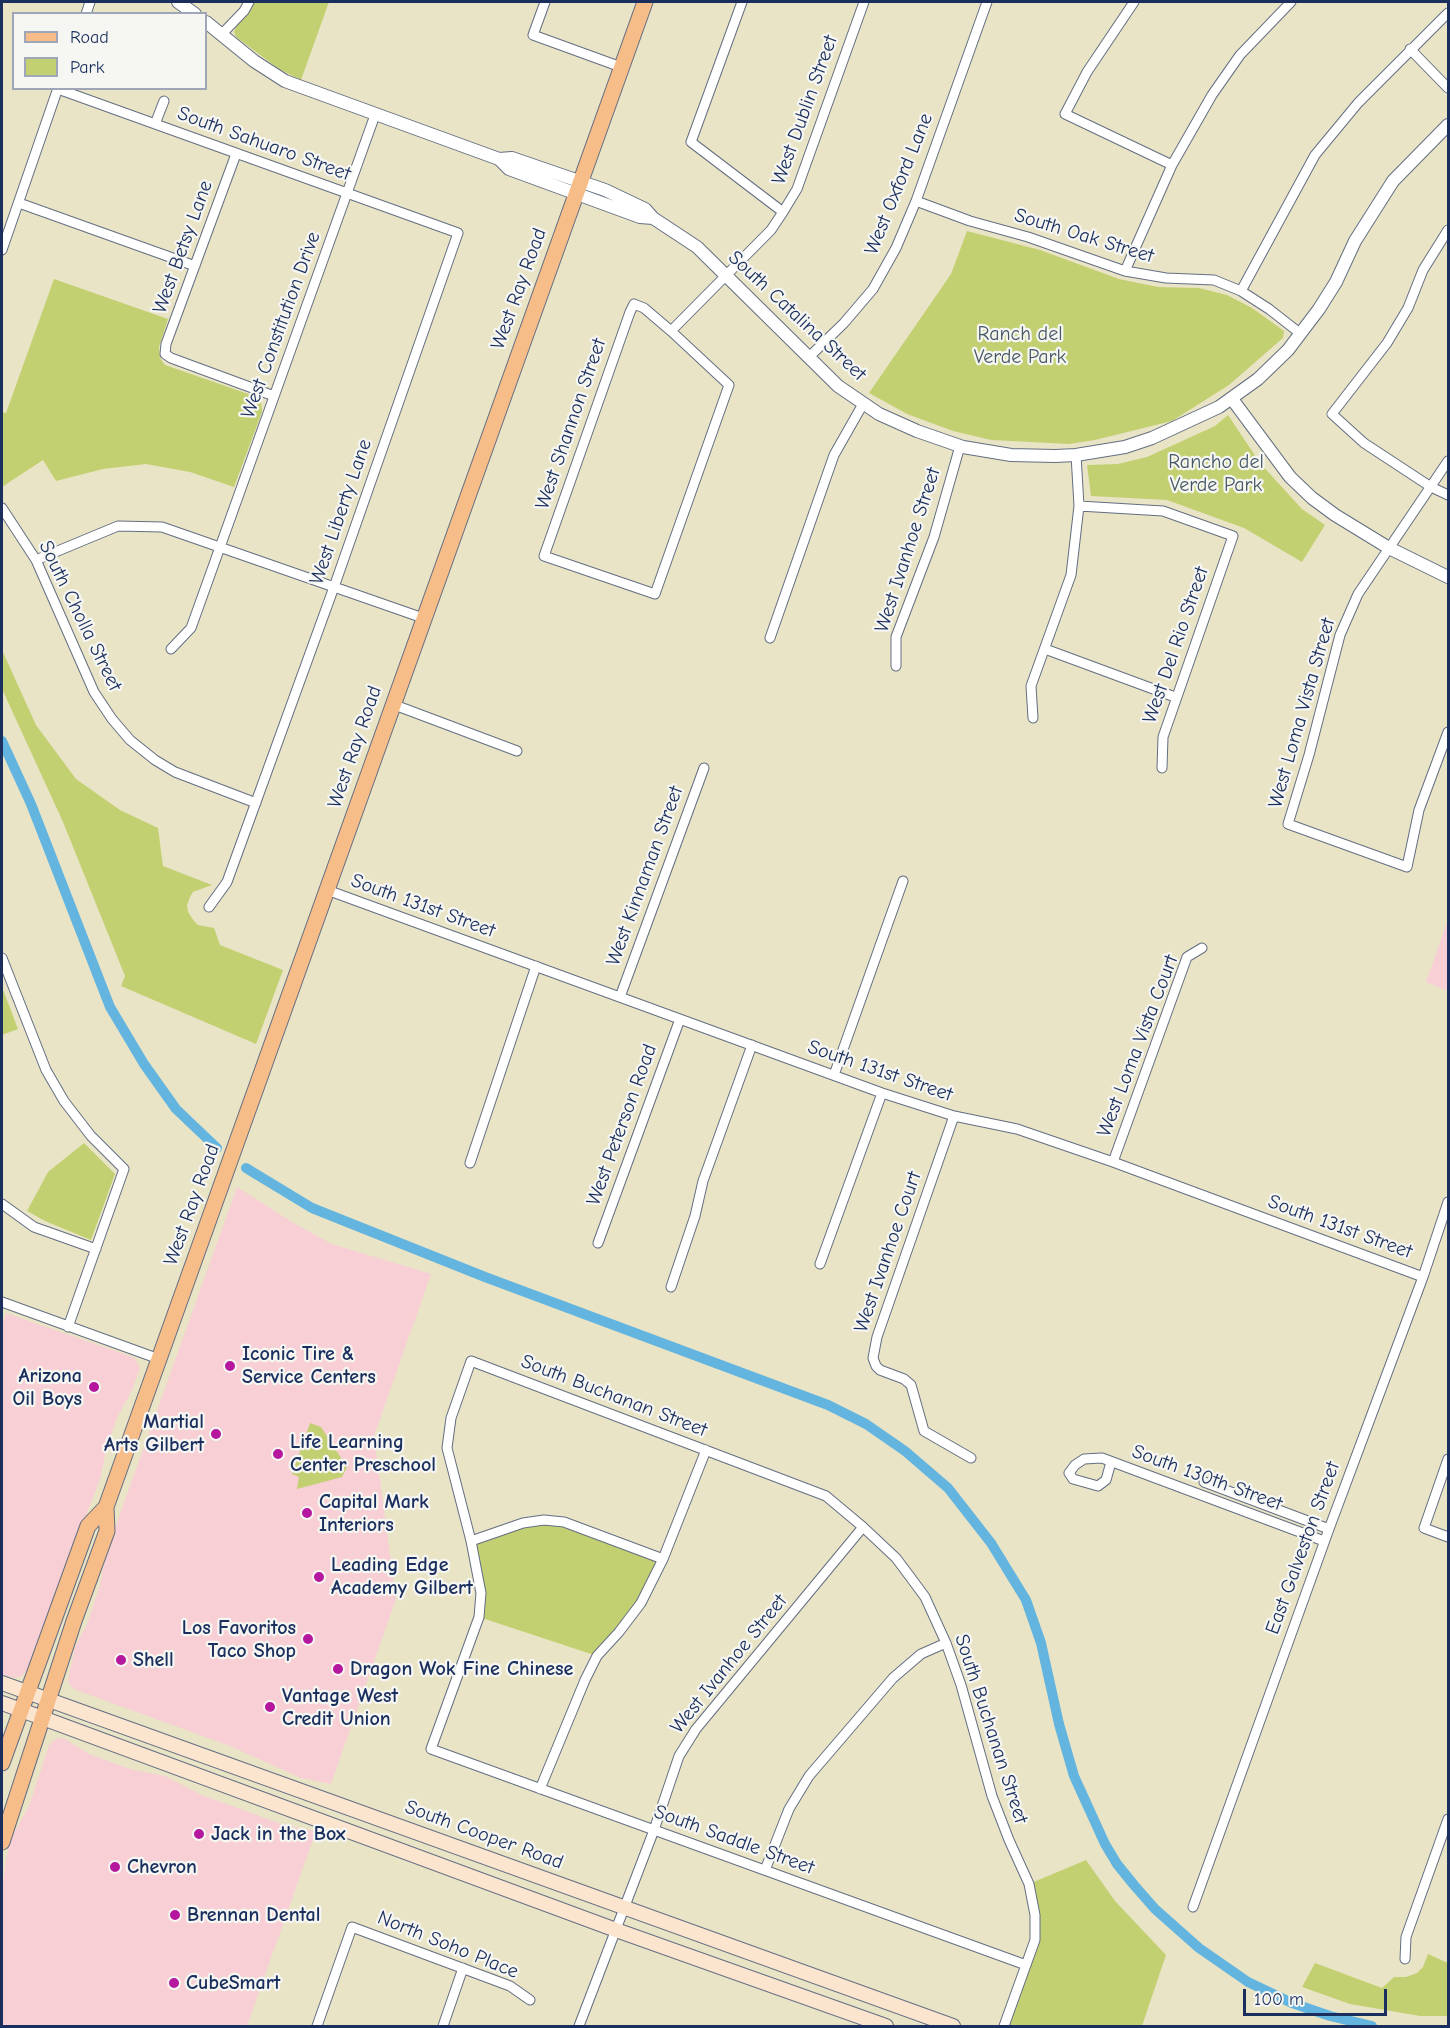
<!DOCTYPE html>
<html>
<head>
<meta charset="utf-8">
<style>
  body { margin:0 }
  #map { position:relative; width:1450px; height:2028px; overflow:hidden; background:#eae4c6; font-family:"Comic Neue",sans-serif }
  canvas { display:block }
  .frame { position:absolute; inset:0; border:3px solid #1b2f5e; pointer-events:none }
  .legend { position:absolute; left:12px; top:12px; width:195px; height:78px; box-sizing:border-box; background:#f6f6f2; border:2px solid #9ea6b7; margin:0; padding:8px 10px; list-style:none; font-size:18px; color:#1b2f5e }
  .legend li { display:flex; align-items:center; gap:12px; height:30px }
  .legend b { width:30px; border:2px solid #9ea6b7 }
  .scale { position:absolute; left:1243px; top:1989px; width:144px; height:27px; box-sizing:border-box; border:3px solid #1b2f5e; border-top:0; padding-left:8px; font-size:18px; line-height:21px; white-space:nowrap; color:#1b2f5e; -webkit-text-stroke:4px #f6f6f2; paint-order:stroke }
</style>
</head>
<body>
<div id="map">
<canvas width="1450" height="2028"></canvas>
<div class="frame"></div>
<ul class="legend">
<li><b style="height:8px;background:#f7bd88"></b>Road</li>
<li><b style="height:16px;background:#c3d072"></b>Park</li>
</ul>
<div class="scale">100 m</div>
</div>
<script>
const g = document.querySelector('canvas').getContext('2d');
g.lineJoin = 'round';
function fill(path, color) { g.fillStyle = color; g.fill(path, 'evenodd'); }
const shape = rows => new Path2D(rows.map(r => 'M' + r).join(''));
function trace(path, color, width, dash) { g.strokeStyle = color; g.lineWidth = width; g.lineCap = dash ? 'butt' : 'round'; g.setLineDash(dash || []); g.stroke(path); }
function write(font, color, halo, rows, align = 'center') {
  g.font = font + ' "Comic Neue",sans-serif'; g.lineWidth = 4.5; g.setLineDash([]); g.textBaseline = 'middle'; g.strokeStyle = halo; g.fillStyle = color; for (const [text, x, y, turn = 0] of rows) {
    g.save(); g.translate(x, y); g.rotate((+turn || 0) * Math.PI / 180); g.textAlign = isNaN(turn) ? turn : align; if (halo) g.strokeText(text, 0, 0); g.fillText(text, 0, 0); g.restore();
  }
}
const built = shape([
  [1448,919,1448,991,1426,982],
  [237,1187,297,1225,332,1244,431,1274,374,1436,396,1599,331,1784,301,1778,230,1746,76,1690,69,1684,68,1680,75,1647,87,1624,100,1585,106,1553],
  [6,1313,130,1356,135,1359,140,1368,133,1388,117,1418,107,1447,100,1479,28,1668,22,1676,13,1678,2,1674,2,1325],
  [57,1738,65,1739,89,1754,130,1769,165,1776,202,1795,287,1826,316,1831,247,2026,2,2026,2,1885,10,1840,29,1806,49,1745]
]);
const green = shape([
  [254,2,329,2,301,80,279,69,236,37,234,32,236,27],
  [967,231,1040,250,1119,279,1158,287,1199,288,1227,295,1252,308,1273,323,1284,331,1283,338,1229,385,1172,421,1095,440,1069,444,991,440,953,431,907,414,869,393,951,274],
  [54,279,168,319,159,347,160,358,165,365,257,397,261,401,262,412,234,487,190,472,146,464,103,469,56,481,43,460,2,487,2,412,6,413],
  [1228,415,1260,463,1302,509,1325,525,1302,562,1244,528,1167,500,1091,496,1087,465,1118,464,1147,457,1215,426],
  [2,650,36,725,76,779,120,810,158,828,163,866,212,885,193,892,190,897,187,905,188,912,194,921,198,925,214,928,220,945,283,970,256,1044,121,986,125,976,63,822,2,689],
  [2,987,18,1029,2,1035],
  [84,1143,115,1174,91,1240,45,1221,27,1211,48,1172],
  [310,1423,321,1427,347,1467,342,1477,297,1489,299,1477,292,1474],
  [544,1520,663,1559,641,1603,597,1656,479,1617,471,1541],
  [1086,1860,1115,1901,1166,1955,1142,2026,1004,2026,1035,1940,1029,1884],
  [1428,1954,1448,1963,1448,2016,1420,2016,1350,2004,1302,1987,1315,1963,1382,1988,1394,1977,1406,1977,1417,1973,1423,1967]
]);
const canal = shape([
  [2,741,31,804,110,1007,144,1064,176,1109,217,1148],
  [246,1168,312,1208,485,1277,828,1405,866,1424,905,1451,948,1488,991,1543,1026,1600,1041,1643,1059,1724,1074,1776,1105,1844,1117,1864,1134,1885,1155,1909,1199,1948,1248,1982,1292,2003,1330,2016,1372,2026]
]);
const minor = shape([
  [545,2,533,35,621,67],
  [742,2,691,142,783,212],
  [1134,2,1087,72,1065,114,1172,165],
  [86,14,90,2],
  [221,35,244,11,249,2],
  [1410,49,1448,88],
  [58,89,458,233,334,587,227,882,209,907],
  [155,124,164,101],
  [236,154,166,344,165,354,171,358,274,396],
  [916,201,970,221,1028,237,1125,271,1166,278,1214,280,1241,291,1269,309,1301,334],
  [19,203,195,266],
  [1448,230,1423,270,1408,308,1387,343,1332,414,1364,443,1431,487,1448,495],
  [2,250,58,88],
  [1125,271,1172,165,1212,95,1240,55,1291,2],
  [1241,291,1315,155,1358,103,1448,13],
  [634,304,644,308,671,331,729,385,655,594,544,556,630,312,634,304],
  [671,331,771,230,783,212,797,189,864,2],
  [808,358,844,323,873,289,896,248,916,201,987,2],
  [1448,461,1358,594,1340,635,1309,755,1288,824,1407,867,1419,810,1448,732],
  [1079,506,1163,511,1233,536,1163,737,1162,768],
  [2,508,36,560,94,692,112,719,130,740,155,760,175,772,256,803],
  [36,560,118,526,162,527,423,618],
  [770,638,834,455,863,404],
  [171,649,191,628,375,115],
  [1045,649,1175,697],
  [896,666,896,637,934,537,960,446],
  [392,704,517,751],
  [1033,718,1031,686,1071,575,1079,506,1076,455],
  [327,890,882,1093,954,1116,1017,1129,1113,1162,1423,1277],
  [2,958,46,1070,64,1101,91,1136,124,1169,68,1327],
  [620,997,704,768],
  [834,1075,903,881],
  [954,1116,877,1337,873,1358,876,1366,880,1370,904,1379,911,1385,924,1431,971,1458],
  [1113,1162,1187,957,1202,948],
  [470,1163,536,966],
  [2,1204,34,1227,96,1249],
  [598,1243,680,1019],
  [820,1264,882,1093],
  [671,1287,695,1216,703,1181,752,1045],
  [2,1302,159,1359],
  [1448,1459,1424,1528,1448,1537],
  [1111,1462,1106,1480,1098,1486,1073,1479,1069,1473,1075,1465,1084,1459,1102,1458,1324,1541],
  [1204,1482,1329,1529],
  [471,1541,523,1523,544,1520,564,1522,663,1559],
  [540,1789,585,1680,597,1656,619,1632,641,1603,663,1559,706,1450],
  [765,1870,789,1809,809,1776,893,1678,921,1654,946,1643],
  [1193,1907,1329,1529,1423,1277,1448,1202],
  [1405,1959,1406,1937,1448,1819],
  [317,2026,352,1927,510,1986,530,2000],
  [443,2026,463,1968],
  [579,2026,654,1830,679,1756,696,1729,863,1527],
  [1004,2026,1035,1940,1035,1915,1029,1884,1009,1840,992,1796,961,1685,946,1643,925,1597,908,1574,896,1558,863,1527,826,1496,471,1361,451,1418,447,1448,471,1541,481,1593,479,1617,431,1749,1026,1965]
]);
const tertiary = shape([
  [178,2,195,14],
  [206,22,254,61,285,81,499,159,509,169,640,217,653,218],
  [499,159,512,158,605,190,645,209,653,218,697,247,838,386,879,414,917,431,963,447,1011,455,1055,456,1076,455,1125,447,1152,438,1219,407,1258,379,1288,350,1319,309,1336,282,1355,241,1393,181,1448,125],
  [1232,399,1290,477,1312,498,1335,515,1389,548,1448,577]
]);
const secondary = shape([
  [2,1683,953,2026],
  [2,1703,616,1930,886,2026]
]);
const primary = shape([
  [2,1763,88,1526,106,1507],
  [2,1842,74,1621,107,1531,106,1507,645,2]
]);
const markers = [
  [230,1366,6,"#b5179e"],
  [94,1387,6,"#b5179e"],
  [216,1434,6,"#b5179e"],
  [278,1454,6,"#b5179e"],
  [307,1513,6,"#b5179e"],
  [319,1577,6,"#b5179e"],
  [308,1639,6,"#b5179e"],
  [121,1660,6,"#b5179e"],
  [338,1669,6,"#b5179e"],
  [270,1707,6,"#b5179e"],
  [199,1834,6,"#b5179e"],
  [115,1867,6,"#b5179e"],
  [175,1915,6,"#b5179e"],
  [174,1983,6,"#b5179e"]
];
const streetNames = [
  ["West Dublin Street",805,110,-70],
  ["South Sahuaro Street",264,144,20],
  ["West Oxford Lane",899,184,-68],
  ["South Oak Street",1084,236,17],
  ["West Betsy Lane",183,247,-70],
  ["West Ray Road",519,289,-70],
  ["South Catalina Street",797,316,43],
  ["West Constitution Drive",281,325,-70],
  ["West Shannon Street",571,424,-71],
  ["West Liberty Lane",341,512,-71],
  ["West Ivanhoe Street",908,550,-72],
  ["South Cholla Street",80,616,64],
  ["West Del Rio Street",1176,645,-71],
  ["West Loma Vista Street",1302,713,-74],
  ["West Ray Road",355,747,-71],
  ["West Kinnaman Street",645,876,-70],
  ["South 131st Street",423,906,20],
  ["West Loma Vista Court",1138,1046,-69],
  ["South 131st Street",880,1071,19],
  ["West Peterson Road",622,1125,-70],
  ["West Ray Road",192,1205,-70],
  ["South 131st Street",1340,1227,20],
  ["West Ivanhoe Court",888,1252,-71],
  ["South Buchanan Street",614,1396,21],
  ["South 130th Street",1207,1478,20],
  ["East Galveston Street",1303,1548,-70],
  ["West Ivanhoe Street",729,1664,-51],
  ["South Buchanan Street",991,1729,72],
  ["South Cooper Road",484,1835,20],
  ["South Saddle Street",734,1840,20],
  ["North Soho Place",448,1945,22]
];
const parkNames = [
  ["Ranch del",1020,334],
  ["Verde Park",1020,357],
  ["Rancho del",1216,462],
  ["Verde Park",1216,485]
];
const poiNames = [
  ["Iconic Tire &",242,1354],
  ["Service Centers",242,1377],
  ["Arizona",82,1376,"right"],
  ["Oil Boys",82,1399,"right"],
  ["Martial",204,1422,"right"],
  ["Arts Gilbert",204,1445,"right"],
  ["Life Learning",290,1442],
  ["Center Preschool",290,1465],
  ["Capital Mark",319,1502],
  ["Interiors",319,1525],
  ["Leading Edge",331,1565],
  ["Academy Gilbert",331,1588],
  ["Los Favoritos",296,1628,"right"],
  ["Taco Shop",296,1651,"right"],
  ["Shell",133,1660],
  ["Dragon Wok Fine Chinese",350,1669],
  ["Vantage West",282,1696],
  ["Credit Union",282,1719],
  ["Jack in the Box",211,1834],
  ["Chevron",127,1867],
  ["Brennan Dental",187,1915],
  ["CubeSmart",186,1983]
];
fill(built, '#f7cfd4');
fill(green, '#c3d072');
trace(canal, '#63b5df', 10);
trace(minor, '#636e82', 11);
trace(tertiary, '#636e82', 14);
trace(secondary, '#636e82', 16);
trace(primary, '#636e82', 17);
trace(minor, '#fff', 9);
trace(tertiary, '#fff', 12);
trace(secondary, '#fce5cf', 14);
trace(primary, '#f7bd88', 15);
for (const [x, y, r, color] of markers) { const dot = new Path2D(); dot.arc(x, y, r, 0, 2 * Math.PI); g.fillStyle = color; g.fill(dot); trace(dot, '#f6f6f2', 2); }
write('20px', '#1b2f5e', '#f6f6f2', streetNames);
write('20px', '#455763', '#f6f6f2', parkNames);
write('bold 20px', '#1b2f5e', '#f6f6f2', poiNames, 'left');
</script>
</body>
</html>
